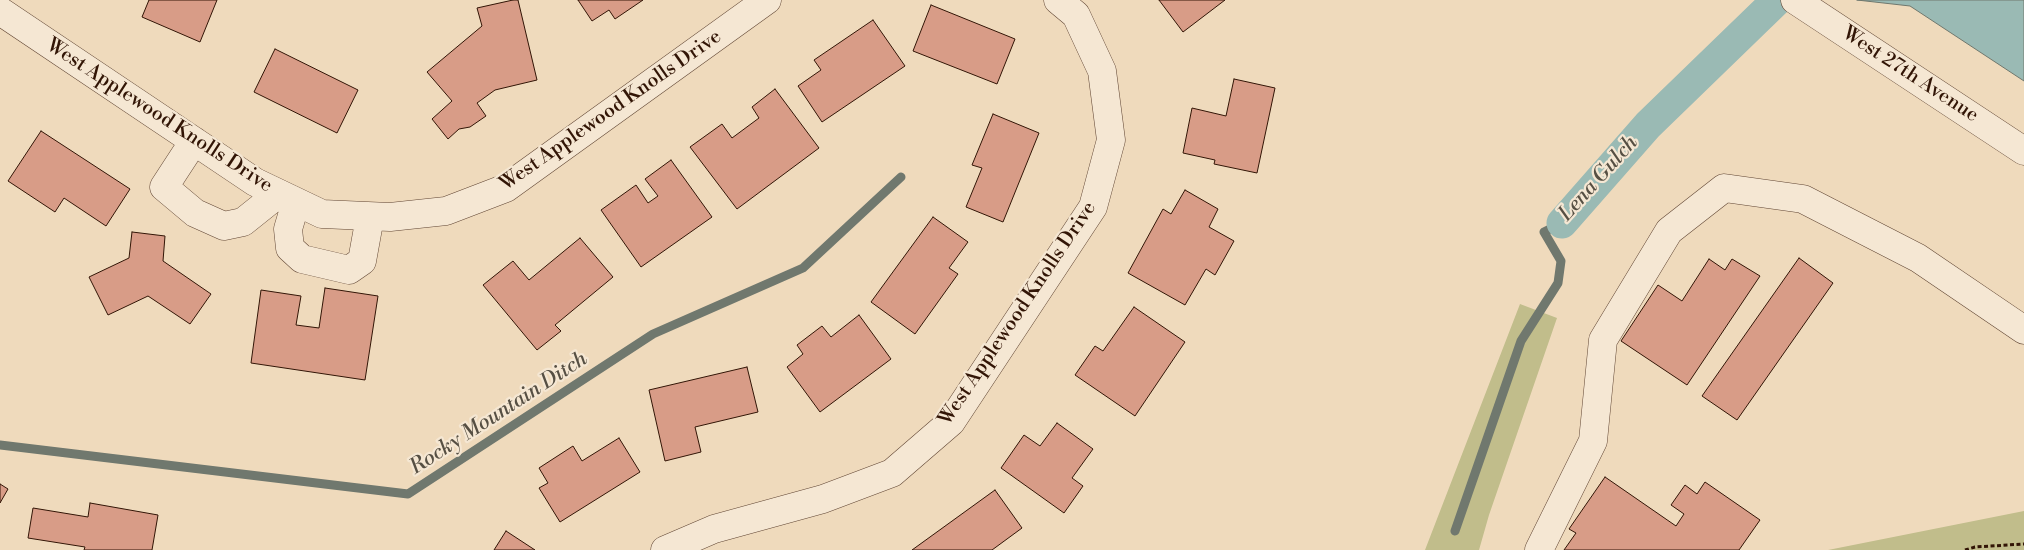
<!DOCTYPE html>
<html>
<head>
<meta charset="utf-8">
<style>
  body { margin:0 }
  canvas { display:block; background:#efdabc }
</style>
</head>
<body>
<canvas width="2024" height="550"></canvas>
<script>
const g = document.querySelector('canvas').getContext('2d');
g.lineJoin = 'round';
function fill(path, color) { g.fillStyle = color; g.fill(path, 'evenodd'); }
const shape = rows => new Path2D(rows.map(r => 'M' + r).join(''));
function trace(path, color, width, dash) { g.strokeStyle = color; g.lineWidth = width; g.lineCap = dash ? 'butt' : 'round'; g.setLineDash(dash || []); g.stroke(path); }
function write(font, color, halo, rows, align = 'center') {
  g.font = font + ' "Libre Bodoni",serif'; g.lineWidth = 4.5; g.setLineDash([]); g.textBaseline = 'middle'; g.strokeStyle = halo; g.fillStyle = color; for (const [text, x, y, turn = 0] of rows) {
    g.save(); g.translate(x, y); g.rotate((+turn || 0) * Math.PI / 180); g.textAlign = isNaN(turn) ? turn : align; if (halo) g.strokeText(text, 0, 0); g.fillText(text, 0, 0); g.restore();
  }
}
const green = shape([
  [1520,304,1557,318,1489,515,1479,550,1425,550],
  [2024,511,2024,550,1828,550]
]);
const water = shape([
  [1857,0,2024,0,2024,81,1910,6,1857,0]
]);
const stream = shape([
  [0,445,408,494,653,334,803,268,901,177],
  [1455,531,1521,341,1558,283,1561,261,1544,232,1562,223]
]);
const canal = shape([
  [1562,223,1648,125,1777,0]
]);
const building = shape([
  [149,0,217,0,200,42,142,17,149,0],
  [513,0,518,0,537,80,495,90,477,103,486,116,470,127,459,129,448,139,432,119,452,101,427,72,482,26,477,8,513,0],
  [578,0,643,0,615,19,609,10,592,21,578,0],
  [1159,0,1225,0,1183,32,1159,0],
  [931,5,1015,39,997,84,913,51,931,5],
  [873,20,905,66,822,122,798,86,821,70,814,60,873,20],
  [275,49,358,90,337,133,254,92,275,49],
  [1234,79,1275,88,1257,173,1214,164,1215,160,1183,153,1192,108,1226,116,1234,79],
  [775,89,819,148,737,209,690,147,722,124,732,138,759,118,752,107,775,89],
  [993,114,1039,133,1003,222,966,207,982,168,972,165,993,114],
  [41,131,130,189,106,226,64,198,55,212,8,181,41,131],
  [671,160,712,217,641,267,601,210,636,185,648,203,658,196,645,179,671,160],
  [1185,190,1218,209,1209,227,1234,241,1215,275,1206,269,1185,305,1128,273,1163,209,1171,214,1185,190],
  [933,217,968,242,949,268,958,274,915,334,871,302,933,217],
  [132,232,165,236,163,261,211,294,190,324,148,296,108,315,89,277,129,258,132,232],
  [580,238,613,277,555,325,561,331,537,350,483,285,513,261,529,280,580,238],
  [1799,258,1833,283,1737,420,1702,396,1799,258],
  [1709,259,1725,270,1732,259,1760,276,1687,385,1621,341,1658,285,1682,301,1709,259],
  [325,288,378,296,365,380,251,363,261,290,301,296,296,325,319,328,325,288],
  [1134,307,1185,342,1135,416,1075,375,1095,346,1103,351,1134,307],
  [859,315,891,359,820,412,787,367,803,354,797,345,822,326,831,337,859,315],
  [747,367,758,412,695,427,701,452,665,461,649,390,747,367],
  [1057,423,1093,449,1072,478,1083,486,1064,513,1001,468,1024,435,1040,446,1057,423],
  [619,438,640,472,560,522,539,488,548,483,539,468,573,446,582,461,619,438],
  [1605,477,1676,526,1684,514,1671,505,1685,485,1697,494,1705,482,1760,520,1739,550,1564,550,1576,533,1569,529,1605,477],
  [0,484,8,489,0,503,0,484],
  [995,490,1022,528,992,550,912,550,995,490],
  [90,503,158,515,152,550,84,550,85,547,28,538,33,508,88,517,90,503],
  [506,531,535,550,494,550,506,531]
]);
const path = shape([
  [1965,550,1975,547,2024,544]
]);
const minor = shape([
  [1795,0,2024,151],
  [0,11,255,182,322,214,390,217,446,211,506,188,767,0],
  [194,141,164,187,195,213,224,226,243,222,278,194],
  [296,202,288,229,290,248,302,259,349,270,362,261,370,217],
  [665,550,714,529,823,499,892,473,951,422,1093,207,1111,140,1102,71,1076,15,1058,0],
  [1539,550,1593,441,1603,340,1669,231,1724,188,1803,199,1918,258,2024,330]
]);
const streetNames = [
  ["West 27th Avenue",1910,75,33],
  ["West Applewood Knolls Drive",611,111,-35],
  ["West Applewood Knolls Drive",159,116,33],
  ["West Applewood Knolls Drive",1018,314,-56]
];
const waterNames = [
  ["Lena Gulch",1599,179,-48],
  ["Rocky Mountain Ditch",499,414,-33]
];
fill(green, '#c1bd8b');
fill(water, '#9abab4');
trace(water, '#70786e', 1);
trace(stream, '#70786e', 9);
trace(canal, '#9abab4', 31);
fill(building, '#d89c87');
trace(building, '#321506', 1);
trace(minor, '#614634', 29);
trace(path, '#321506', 3, [4, 2.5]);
trace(minor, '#f5e7d3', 28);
write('20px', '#321506', '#f5e7d3', streetNames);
write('italic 21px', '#564f43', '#f5e7d3', waterNames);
</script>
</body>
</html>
